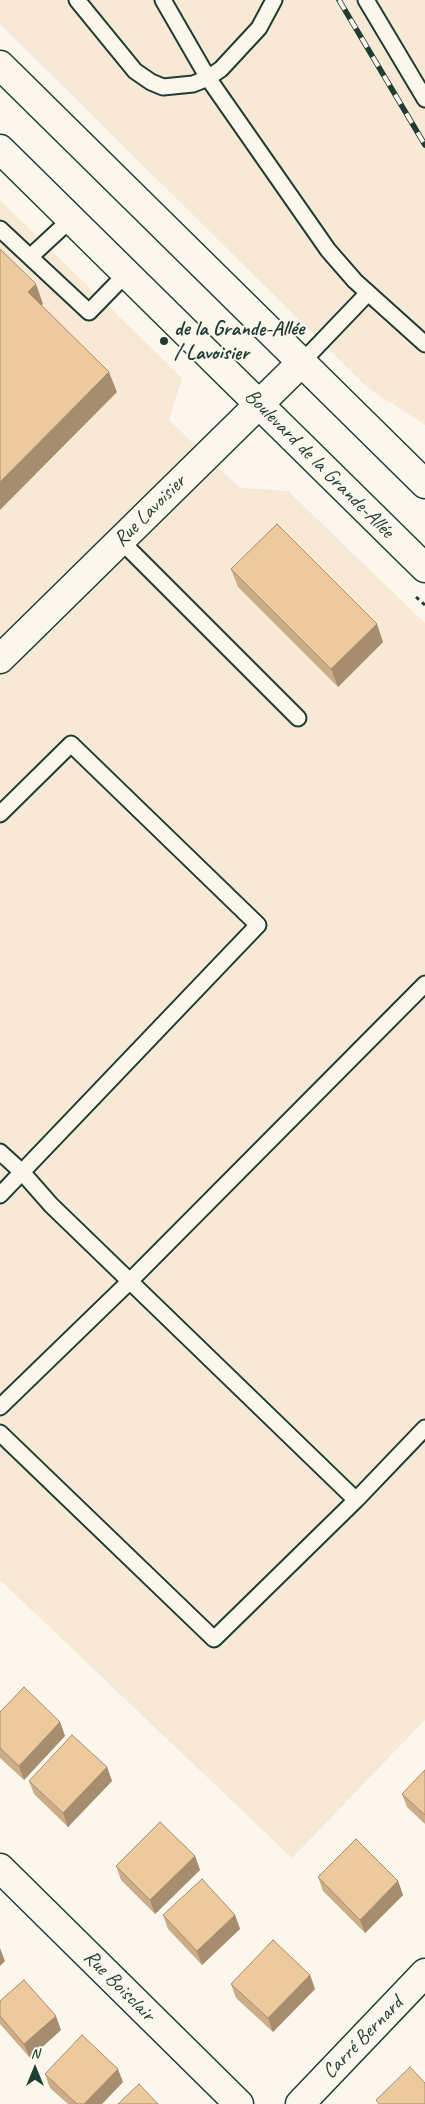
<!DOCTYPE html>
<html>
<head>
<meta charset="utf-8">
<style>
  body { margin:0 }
  #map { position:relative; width:425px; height:2104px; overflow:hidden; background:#fbf7ec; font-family:Caveat,sans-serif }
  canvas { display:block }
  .north { position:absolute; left:10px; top:2044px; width:50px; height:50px; -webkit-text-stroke:4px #fbf7ec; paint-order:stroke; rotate:0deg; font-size:14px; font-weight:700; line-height:20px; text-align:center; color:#1f3d34 }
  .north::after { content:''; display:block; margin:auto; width:18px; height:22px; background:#1f3d34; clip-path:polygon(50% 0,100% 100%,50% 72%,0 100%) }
</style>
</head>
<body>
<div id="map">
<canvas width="425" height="2104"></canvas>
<div class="north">N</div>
</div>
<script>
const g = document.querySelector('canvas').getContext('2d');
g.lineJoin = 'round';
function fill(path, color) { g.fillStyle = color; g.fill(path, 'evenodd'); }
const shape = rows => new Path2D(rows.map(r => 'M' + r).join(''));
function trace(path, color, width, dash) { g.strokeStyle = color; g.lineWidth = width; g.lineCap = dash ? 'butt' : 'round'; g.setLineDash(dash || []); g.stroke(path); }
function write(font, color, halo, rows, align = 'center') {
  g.font = font + ' Caveat,sans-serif'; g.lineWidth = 4; g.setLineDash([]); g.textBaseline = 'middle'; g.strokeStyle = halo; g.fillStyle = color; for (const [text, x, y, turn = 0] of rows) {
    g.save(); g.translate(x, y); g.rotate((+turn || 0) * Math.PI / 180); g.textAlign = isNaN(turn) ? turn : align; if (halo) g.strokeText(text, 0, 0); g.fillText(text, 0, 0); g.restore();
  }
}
const built = shape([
  [0,0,425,0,425,425,368,388,0,24],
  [0,200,182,378,169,420,240,488,288,491,425,623,425,1720,292,1858,0,1580]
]);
const path = shape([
  [416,597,425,605]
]);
const lane = shape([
  [77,0,135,71,151,82,163,87,193,84,208,78,221,69,259,28,274,0],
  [163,0,208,78,328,250,355,281,425,344],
  [366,0,425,99],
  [0,229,89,312,126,274],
  [30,257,71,219],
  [301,363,368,293],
  [120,540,298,718],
  [0,814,71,744,258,925,22,1172,0,1152],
  [0,1195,22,1172,51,1205,356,1500,425,1428],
  [0,1407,130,1281,425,984],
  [0,1433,214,1639,356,1500]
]);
const street = shape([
  [0,659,301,363],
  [0,1868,239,2104],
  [300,2104,425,1973]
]);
const secondary = shape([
  [0,65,425,484],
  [0,149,425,568]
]);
const rail = shape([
  [339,0,425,145]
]);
const wall = shape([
  [231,569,383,642,338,687,238,587],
  [0,1712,60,1722,65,1736,24,1780,0,1758],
  [107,1767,112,1781,68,1827,34,1794,29,1781],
  [425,1770,425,1824,407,1807,402,1794],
  [195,1856,200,1870,155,1914,121,1880,116,1866],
  [318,1877,398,1881,403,1895,365,1933,323,1891],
  [163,1915,235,1915,240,1929,202,1965,168,1929],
  [310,1975,315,1989,273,2032,236,1998,231,1984],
  [0,2001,61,2030,30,2058,0,2024],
  [45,2074,123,2082,102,2104,68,2104,50,2088]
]);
const shadedWall = shape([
  [36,284,43,304,35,312,28,292],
  [109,372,117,392,0,510,0,482],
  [377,624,383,642,338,687,331,669],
  [60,1722,65,1736,24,1780,19,1766],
  [107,1767,112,1781,68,1827,63,1813],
  [195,1856,200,1870,155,1914,150,1900],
  [398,1881,403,1895,365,1933,360,1920],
  [235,1915,240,1929,202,1965,197,1951],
  [0,1948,5,1961,0,1966],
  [310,1975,315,1989,273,2032,268,2018],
  [56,2016,61,2030,30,2058,24,2044],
  [118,2069,123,2082,102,2104,84,2104]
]);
const building = shape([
  [0,249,36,284,28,292,109,372,0,482,0,249],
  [277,524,377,624,331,669,231,569,277,524],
  [24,1687,60,1722,19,1766,0,1748,0,1712,24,1687],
  [72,1735,107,1767,63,1813,29,1781,72,1735],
  [425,1770,425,1815,402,1794,425,1770],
  [160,1822,195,1856,150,1900,116,1866,160,1822],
  [356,1839,398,1881,360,1920,318,1877,356,1839],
  [202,1879,235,1915,197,1951,163,1915,202,1879],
  [273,1940,310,1975,268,2018,231,1984,273,1940],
  [24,1980,56,2016,24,2044,0,2016,0,2001,24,1980],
  [82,2035,118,2069,84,2104,77,2104,45,2074,82,2035],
  [410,2067,425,2083,425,2104,379,2104,376,2100,410,2067],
  [139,2084,158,2104,118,2104,139,2084]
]);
const markers = [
  [164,341,5,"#1f3d34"]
];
const poiNames = [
  ["de la Grande-Allée",174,329],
  ["/ Lavoisier",174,353]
];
const streetNames = [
  ["Boulevard de la Grande-Allée",319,464,45],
  ["Rue Lavoisier",150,511,-45],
  ["Rue Boisclair",119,1986,45],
  ["Carré Bernard",363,2038,-46]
];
fill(built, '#f7e9d5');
trace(lane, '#1f3d34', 19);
trace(street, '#1f3d34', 31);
trace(secondary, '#1f3d34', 31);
trace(path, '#1f3d34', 3, [4, 4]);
trace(lane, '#fbf7ec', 15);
trace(street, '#fbf7ec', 28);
trace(secondary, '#fbf7ec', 28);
trace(rail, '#1f3d34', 5.5);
trace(rail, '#fbf7ec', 4, [11]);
fill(wall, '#ccad88');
fill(shadedWall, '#a68d6f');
fill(building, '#edc99e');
trace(building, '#a68d6f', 1);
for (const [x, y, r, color] of markers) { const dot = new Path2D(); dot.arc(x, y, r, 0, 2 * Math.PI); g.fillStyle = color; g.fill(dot); trace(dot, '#fbf7ec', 2); }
write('bold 21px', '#1f3d34', '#fbf7ec', poiNames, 'left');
write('21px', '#1f3d34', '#fbf7ec', streetNames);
</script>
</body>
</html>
